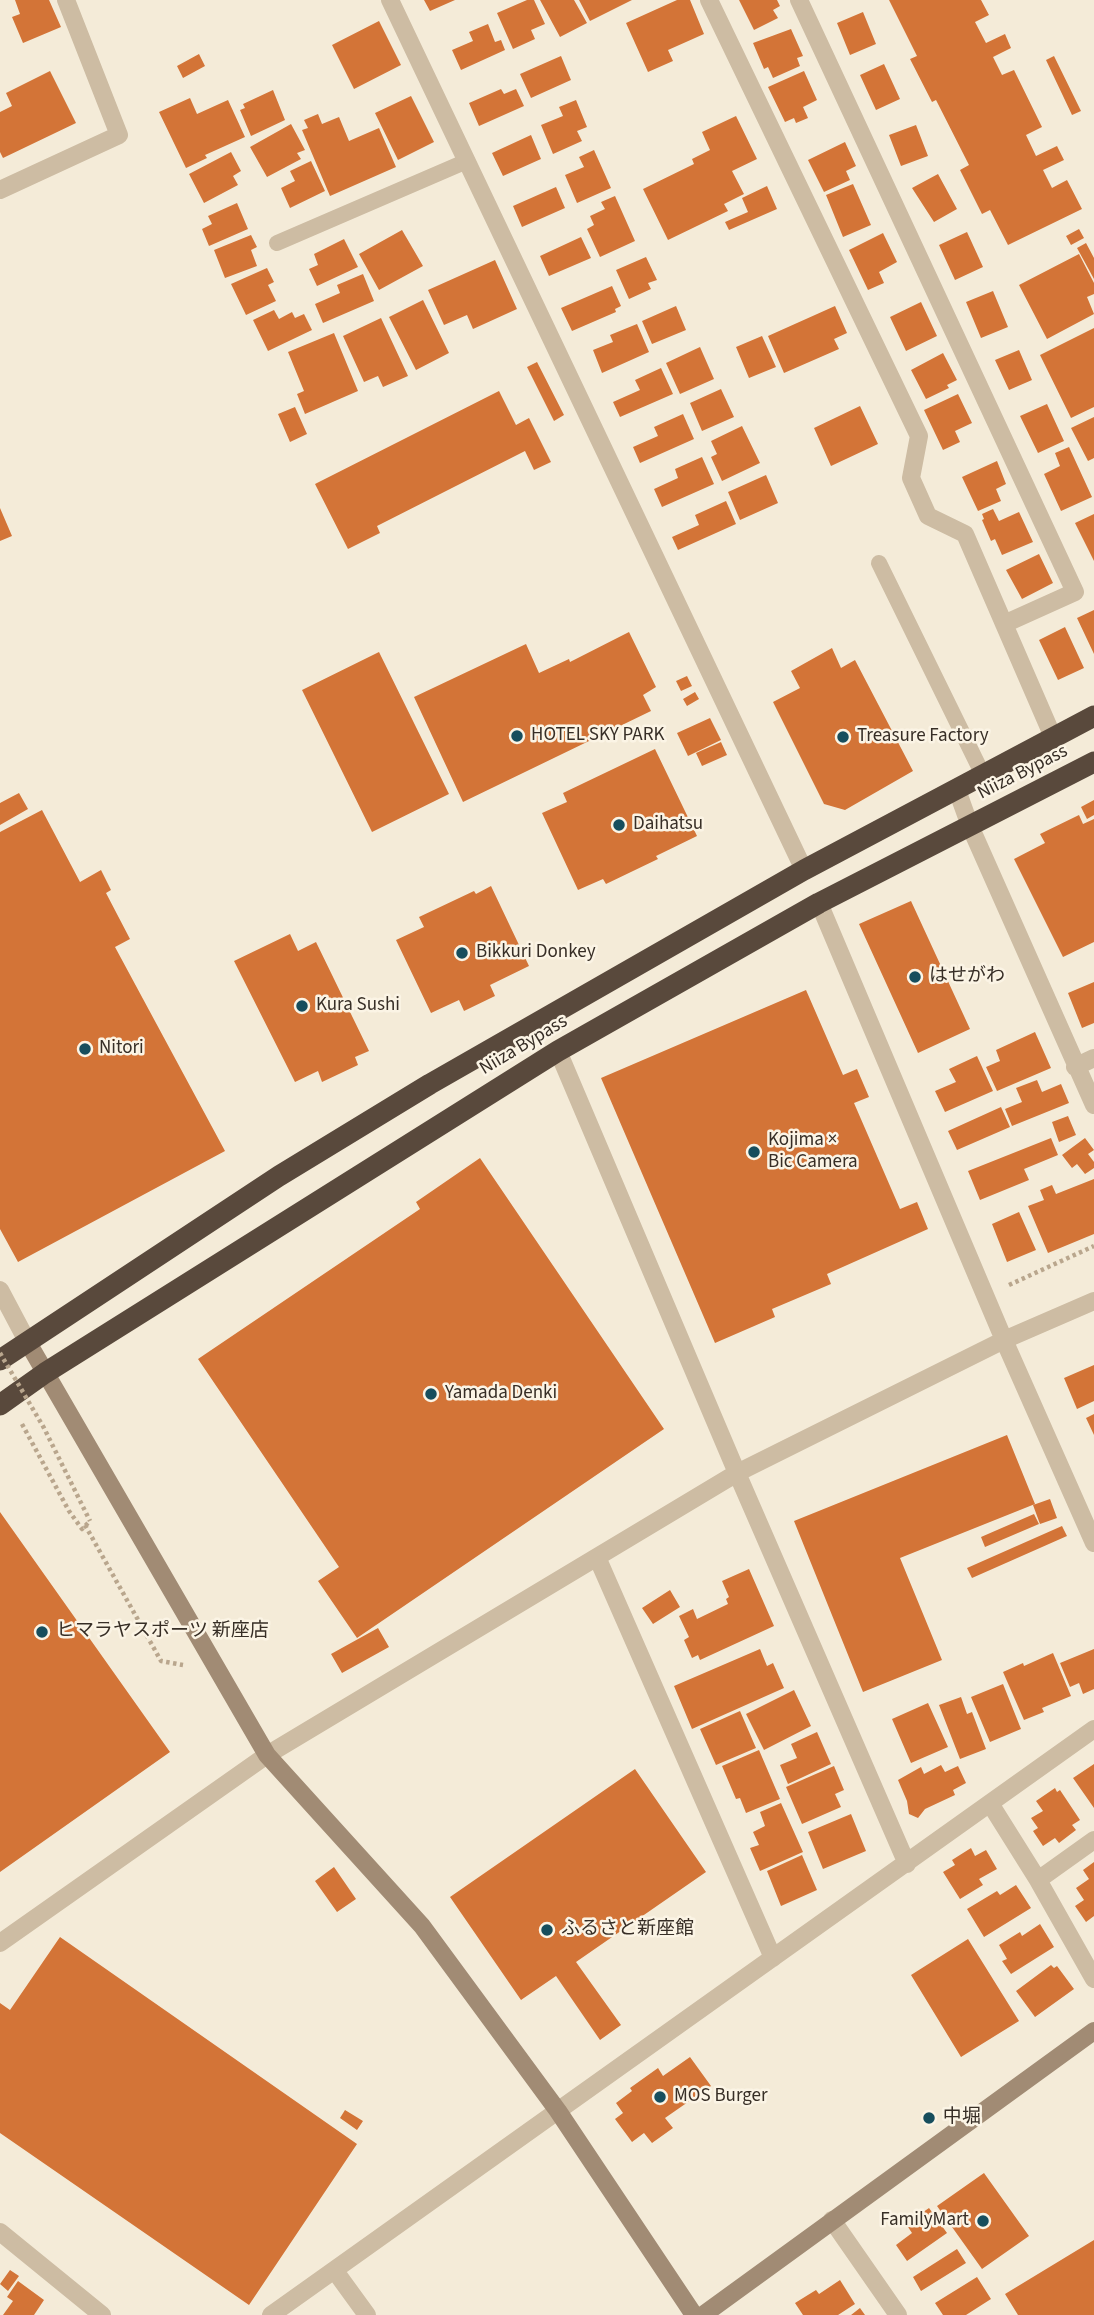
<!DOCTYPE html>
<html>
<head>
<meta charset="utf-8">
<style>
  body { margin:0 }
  canvas { display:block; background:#f4ebd8 }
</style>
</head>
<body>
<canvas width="1094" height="2315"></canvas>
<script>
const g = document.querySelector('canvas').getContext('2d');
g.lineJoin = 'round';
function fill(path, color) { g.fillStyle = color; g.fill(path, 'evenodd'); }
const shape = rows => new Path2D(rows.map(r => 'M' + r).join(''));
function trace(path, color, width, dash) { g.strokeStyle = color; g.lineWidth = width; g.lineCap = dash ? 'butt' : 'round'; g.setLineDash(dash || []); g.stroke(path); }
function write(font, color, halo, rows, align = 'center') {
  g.font = font + ' "Source Sans 3","Noto Sans JP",sans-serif'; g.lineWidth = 5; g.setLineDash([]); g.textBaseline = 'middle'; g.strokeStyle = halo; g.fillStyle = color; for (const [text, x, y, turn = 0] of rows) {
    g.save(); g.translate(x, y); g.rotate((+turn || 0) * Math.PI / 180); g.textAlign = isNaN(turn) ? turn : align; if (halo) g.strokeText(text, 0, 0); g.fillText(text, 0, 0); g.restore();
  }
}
const building = shape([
  [15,0,49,0,61,27,23,43,12,17,20,14],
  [424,0,455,0,430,11],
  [527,0,534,0,545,24,531,30,535,39,513,49,497,13],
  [540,0,574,0,587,23,560,37],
  [579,0,632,0,590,21],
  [677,0,690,0,704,34,668,50,673,61,648,72,626,23],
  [739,0,777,0,780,6,773,10,778,18,754,30],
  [889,0,981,0,989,15,975,22,986,43,1005,34,1011,48,993,57,1002,75,1014,70,1042,127,1026,135,1036,156,1057,146,1064,160,1043,170,1052,188,1067,180,1082,209,1008,245,990,210,982,214,960,170,969,165,936,100,932,102,910,59,917,56],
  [863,12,876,44,850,55,837,23],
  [379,21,401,65,354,89,332,45],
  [488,24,495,42,501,40,505,50,461,70,452,50,473,41,469,32],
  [791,29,803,56,797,58,800,66,773,78,768,67,764,69,753,43],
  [199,54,205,66,183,78,177,66],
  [561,56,571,80,531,98,520,74],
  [1054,56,1081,111,1072,115,1046,60],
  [884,64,900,99,876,110,860,75],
  [50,71,76,123,3,158,0,152,0,112,12,106,6,93],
  [804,71,817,100,803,107,808,118,796,123,794,118,785,122,768,87],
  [501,89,504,94,516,89,524,106,479,126,469,103],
  [273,90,285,120,251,136,240,110,245,108,243,104],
  [411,96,434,142,398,160,375,113],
  [190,98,197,114,228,100,245,137,205,155,207,158,186,168,159,112],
  [576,100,587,127,577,131,582,141,553,154,541,125,563,116,559,107],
  [318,114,322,124,339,117,349,141,379,128,396,167,330,196,302,130,308,128,304,120],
  [736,116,757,159,732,171,744,194,724,204,728,211,668,240,643,189,694,164,692,159,710,150,702,132],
  [291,124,305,150,297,153,301,159,267,177,250,147],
  [916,125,928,156,901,166,889,135],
  [531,135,541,159,503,176,492,153],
  [845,142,856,166,846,171,850,180,824,192,808,160],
  [594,150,611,188,577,203,565,175,584,167,579,157],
  [231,152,241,171,233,176,238,185,204,203,189,174],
  [311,161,325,191,290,208,281,188,295,181,290,171],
  [938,174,957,209,934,222,912,188],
  [853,184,871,225,843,237,826,195],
  [767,186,777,209,729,230,725,222,748,212,742,198],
  [556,187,565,208,522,227,513,206],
  [615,196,635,241,600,257,587,229,594,225,590,216,605,209,601,202],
  [237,203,248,229,209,246,202,229,212,224,208,216],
  [1079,229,1084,238,1071,245,1066,236],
  [402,230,423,266,379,290,359,254],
  [967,232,983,267,955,280,939,245],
  [883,233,897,262,879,272,884,283,868,290,849,250],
  [251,235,257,247,251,250,257,266,225,278,214,250],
  [581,237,591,258,549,276,540,256],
  [344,239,358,267,317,286,309,269,318,265,314,254],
  [1086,243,1094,258,1094,279,1077,248],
  [1079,254,1094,283,1094,294,1087,297,1094,314,1047,339,1019,285],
  [646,257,657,280,648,283,651,289,629,299,616,270],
  [495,260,517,309,473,329,467,315,444,325,428,290],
  [267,268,274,282,268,285,276,301,246,315,231,284],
  [363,274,374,301,323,323,315,304,340,293,337,285],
  [612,286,621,306,615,309,616,312,572,331,561,308],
  [993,291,1008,327,981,338,966,302],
  [423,300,449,353,416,370,389,317],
  [921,302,937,336,906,351,890,317],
  [676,306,686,330,652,344,642,321],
  [835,306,847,333,834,339,839,349,784,373,768,336],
  [274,310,279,319,292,312,295,318,304,314,312,330,268,351,253,320],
  [381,318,408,376,383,387,378,376,364,382,343,336],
  [637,324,649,352,602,373,593,350,613,342,610,335],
  [1094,328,1094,407,1071,418,1040,355],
  [334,333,358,391,305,414,297,394,304,391,288,352],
  [762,336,776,367,749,378,736,347],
  [700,347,714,379,680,394,666,363],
  [1019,350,1032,380,1009,390,995,360],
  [943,353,957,380,947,385,949,388,926,399,911,370],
  [537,362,564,415,554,421,527,367],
  [661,368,673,394,620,417,613,402,640,390,635,380],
  [721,389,734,417,702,431,690,403],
  [499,391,516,425,529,418,551,462,534,470,525,451,377,526,380,533,348,549,315,484],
  [958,394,972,423,955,431,960,442,943,450,924,410],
  [1047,404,1064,441,1038,453,1020,416],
  [860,406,878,444,831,466,814,428],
  [295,407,307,434,290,442,278,414],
  [683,414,694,439,640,463,633,447,658,436,654,427],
  [1094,417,1094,458,1088,461,1071,428],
  [742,426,760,463,722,481,711,457,717,454,711,441],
  [1069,447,1092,497,1061,511,1044,474,1060,466,1055,453],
  [702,457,714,484,662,507,654,489,678,478,675,469],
  [997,461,1006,484,996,489,1001,501,978,511,962,477],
  [766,475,778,503,740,520,728,492],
  [726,501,736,524,678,550,672,537,699,525,695,515],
  [0,508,12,536,0,541],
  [993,509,999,521,1019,512,1033,542,1002,555,995,539,991,541,982,520,984,519,982,514],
  [1094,514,1094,561,1075,523],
  [1039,554,1053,583,1022,599,1006,570],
  [1094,610,1094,654,1077,618],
  [1065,627,1084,668,1058,680,1039,640],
  [629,632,656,687,643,695,651,711,463,802,414,697,526,644,539,673,569,659,570,662],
  [832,648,841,668,855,660,913,771,845,810,824,804,773,702,800,688,791,671],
  [379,652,449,794,372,832,302,690],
  [687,676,692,686,681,691,676,681],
  [695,692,699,699,687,706,683,699],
  [710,718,721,740,688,756,677,733],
  [721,742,727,755,702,766,696,753],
  [655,749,697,836,656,856,658,859,606,884,603,879,578,890,542,813,567,802,563,793],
  [19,793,28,809,0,825,0,803],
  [1094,800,1094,815,1087,819,1081,807],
  [42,810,80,882,101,870,111,890,106,893,130,939,115,947,225,1151,18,1262,0,1229,0,832],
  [1079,815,1083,824,1094,819,1094,942,1063,957,1014,859,1045,843,1040,834],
  [491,886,529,966,490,985,495,996,464,1011,459,1000,431,1013,396,940,424,927,419,917,474,891,476,894],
  [911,901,970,1029,918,1053,859,924],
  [290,934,298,951,316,942,369,1051,355,1057,358,1065,322,1082,318,1071,295,1082,234,961],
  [1094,982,1094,1023,1082,1028,1068,993],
  [806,990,843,1075,857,1069,869,1097,854,1103,900,1209,917,1202,928,1229,827,1274,831,1284,772,1309,775,1317,715,1343,601,1078],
  [1035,1032,1051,1068,997,1091,986,1067,1000,1061,996,1050],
  [977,1056,993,1091,945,1112,935,1091,956,1082,949,1069],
  [1037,1080,1042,1092,1061,1084,1069,1103,1012,1126,1005,1109,1022,1102,1016,1088],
  [1001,1107,1010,1127,957,1150,948,1131],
  [1068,1116,1076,1135,1059,1142,1052,1122],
  [1051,1138,1058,1155,1024,1169,1029,1180,980,1200,968,1171],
  [1085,1138,1094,1150,1088,1154,1094,1162,1094,1168,1085,1174,1077,1164,1072,1168,1062,1155],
  [480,1158,664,1429,357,1638,318,1581,339,1567,198,1359,420,1209,416,1202],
  [1094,1179,1094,1234,1048,1253,1028,1206,1044,1200,1040,1190,1052,1185,1056,1194],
  [1019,1212,1036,1250,1007,1262,992,1224],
  [1094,1365,1094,1401,1077,1409,1064,1378],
  [1094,1414,1094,1435,1086,1418],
  [1007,1435,1035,1504,900,1558,942,1660,863,1692,794,1521],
  [1050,1499,1057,1518,1040,1524,1033,1505],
  [0,1512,170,1752,0,1872],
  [1034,1514,1039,1524,985,1547,981,1537],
  [1062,1526,1067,1536,972,1578,967,1568],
  [749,1569,774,1626,700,1660,698,1655,692,1658,684,1640,689,1637,679,1616,693,1609,697,1619,728,1604,726,1599,729,1597,722,1581],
  [670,1590,680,1607,653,1624,642,1608],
  [378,1628,389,1647,342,1673,331,1654],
  [760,1649,767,1666,773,1663,784,1688,692,1729,674,1686],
  [1094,1649,1094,1689,1083,1694,1079,1683,1070,1687,1060,1663],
  [1053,1653,1071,1696,1042,1708,1044,1712,1024,1720,1003,1672,1023,1663,1024,1666],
  [1003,1684,1021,1729,990,1742,971,1697],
  [794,1690,811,1726,764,1750,746,1714],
  [961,1697,967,1714,972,1712,986,1749,960,1759,939,1705],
  [928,1703,948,1747,911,1763,892,1719],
  [740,1711,756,1748,716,1765,700,1729],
  [817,1732,831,1764,788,1784,780,1765,797,1758,791,1744],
  [759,1750,780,1799,746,1813,740,1798,736,1799,722,1766],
  [1094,1764,1094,1808,1073,1778],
  [941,1765,945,1772,958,1766,966,1783,953,1790,955,1795,925,1809,918,1818,909,1814,907,1801,898,1780,921,1767,924,1774],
  [834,1766,844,1790,835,1794,841,1807,802,1824,786,1787],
  [635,1769,706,1872,576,1962,621,2025,600,2040,556,1976,521,2000,450,1897],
  [1055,1788,1057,1792,1060,1790,1080,1820,1072,1825,1076,1830,1059,1843,1055,1838,1043,1846,1033,1831,1038,1828,1031,1818,1043,1811,1036,1801],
  [781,1803,803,1852,760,1871,750,1848,759,1845,753,1832,765,1826,760,1812],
  [851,1814,866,1851,823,1869,808,1832],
  [971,1848,975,1856,986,1850,997,1869,979,1879,983,1885,960,1899,943,1872,955,1865,952,1860],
  [802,1855,817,1890,781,1906,767,1871],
  [1094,1862,1094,1916,1086,1922,1075,1906,1084,1900,1076,1888,1089,1879,1083,1870],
  [334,1867,356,1899,337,1912,315,1881],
  [1016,1885,1031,1908,984,1937,967,1909,997,1891,1000,1895],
  [1040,1924,1054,1947,1011,1974,1002,1961,1007,1959,999,1945,1020,1932,1022,1936],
  [60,1937,357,2144,249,2305,0,2133,0,2003,10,2010],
  [968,1939,1019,2021,961,2057,911,1975],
  [1051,1965,1054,1968,1057,1966,1074,1989,1035,2017,1016,1991],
  [690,2057,711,2086,665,2118,673,2128,652,2143,644,2133,632,2142,615,2119,623,2113,616,2103,632,2091,630,2088,658,2068,663,2076],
  [345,2110,363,2121,357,2130,340,2118],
  [984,2173,1029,2236,982,2269,937,2206],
  [929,2208,947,2233,907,2261,896,2245,912,2233,906,2224],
  [1094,2240,1094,2315,1018,2315,1005,2294],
  [957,2249,966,2263,921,2291,913,2277],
  [10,2270,19,2276,8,2291,0,2284],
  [977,2277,991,2299,966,2315,943,2315,935,2303],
  [840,2280,855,2304,838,2315,803,2315,795,2303,816,2290,819,2294],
  [18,2281,44,2300,34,2315,3,2315,13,2301,7,2297],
  [860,2308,865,2315,851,2315]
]);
const path = shape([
  [1009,1285,1094,1246],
  [22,1424,69,1511,82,1529,90,1521],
  [85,1525,161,1661,183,1665]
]);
const lane = shape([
  [277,243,467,161],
  [879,563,983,775]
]);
const street = shape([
  [390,0,804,870],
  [709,0,919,436,911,478,928,516,965,534,1053,737],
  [799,0,1075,592,1004,624],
  [0,190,119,135,66,0],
  [957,790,970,826,1094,1105],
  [819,903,1004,1340,1094,1543],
  [558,1051,737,1473,907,1864],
  [1075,1067,1094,1058],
  [0,1290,27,1341],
  [597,1557,773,1958],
  [991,1805,1038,1880,1094,1979],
  [1038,1880,1094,1840],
  [0,1943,267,1755,737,1473,1004,1340,1094,1301],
  [832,2220,898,2315],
  [0,2232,102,2315],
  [335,2271,367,2315],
  [271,2315,1094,1729]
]);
const secondary = shape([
  [27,1341,267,1755,422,1926,558,2111,694,2315],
  [703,2315,1094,2031]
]);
const highway = shape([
  [0,1360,279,1176,430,1084,804,870,1094,716],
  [0,1405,45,1373,558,1051,819,903,1094,762]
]);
const pathBridge = shape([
  [0,1353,44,1428,90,1521]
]);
const markers = [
  [517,736,7,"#174e5d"],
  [843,737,7,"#174e5d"],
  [619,825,7,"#174e5d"],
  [462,953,7,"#174e5d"],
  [915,977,7,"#174e5d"],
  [302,1006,7,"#174e5d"],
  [85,1049,7,"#174e5d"],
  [754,1152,7,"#174e5d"],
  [431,1394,7,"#174e5d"],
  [42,1632,7,"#174e5d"],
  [547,1930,7,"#174e5d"],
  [660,2097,7,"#174e5d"],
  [929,2118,7,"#174e5d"],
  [983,2221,7,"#174e5d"]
];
const poiNames = [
  ["HOTEL SKY PARK",531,736],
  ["Treasure Factory",857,737],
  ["Daihatsu",633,825],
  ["Bikkuri Donkey",476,953],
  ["はせがわ",929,977],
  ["Kura Sushi",316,1006],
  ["Nitori",99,1049],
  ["Kojima ×",768,1141],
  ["Bic Camera",768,1163],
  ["Yamada Denki",445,1394],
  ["ヒマラヤスポーツ 新座店",56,1632],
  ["ふるさと新座館",561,1930],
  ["MOS Burger",674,2097],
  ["中堀",943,2118],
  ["FamilyMart",969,2221,"right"]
];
const streetNames = [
  ["Niiza Bypass",1023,773,-27],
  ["Niiza Bypass",524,1046,-31]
];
fill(building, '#d37437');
trace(path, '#b9a68d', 4.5, [3.5, 3.5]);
trace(lane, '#cdbca3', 16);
trace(street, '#cdbca3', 18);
trace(secondary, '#a18b74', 18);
trace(highway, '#59493c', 21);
trace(pathBridge, '#b9a68d', 4.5, [3.5, 3.5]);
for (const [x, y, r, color] of markers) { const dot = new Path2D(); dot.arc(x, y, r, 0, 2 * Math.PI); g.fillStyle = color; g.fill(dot); trace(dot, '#fbf4e5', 2.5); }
write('19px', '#372e26', '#fbf4e5', poiNames, 'left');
write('19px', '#372e26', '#fbf4e5', streetNames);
</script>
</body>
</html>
